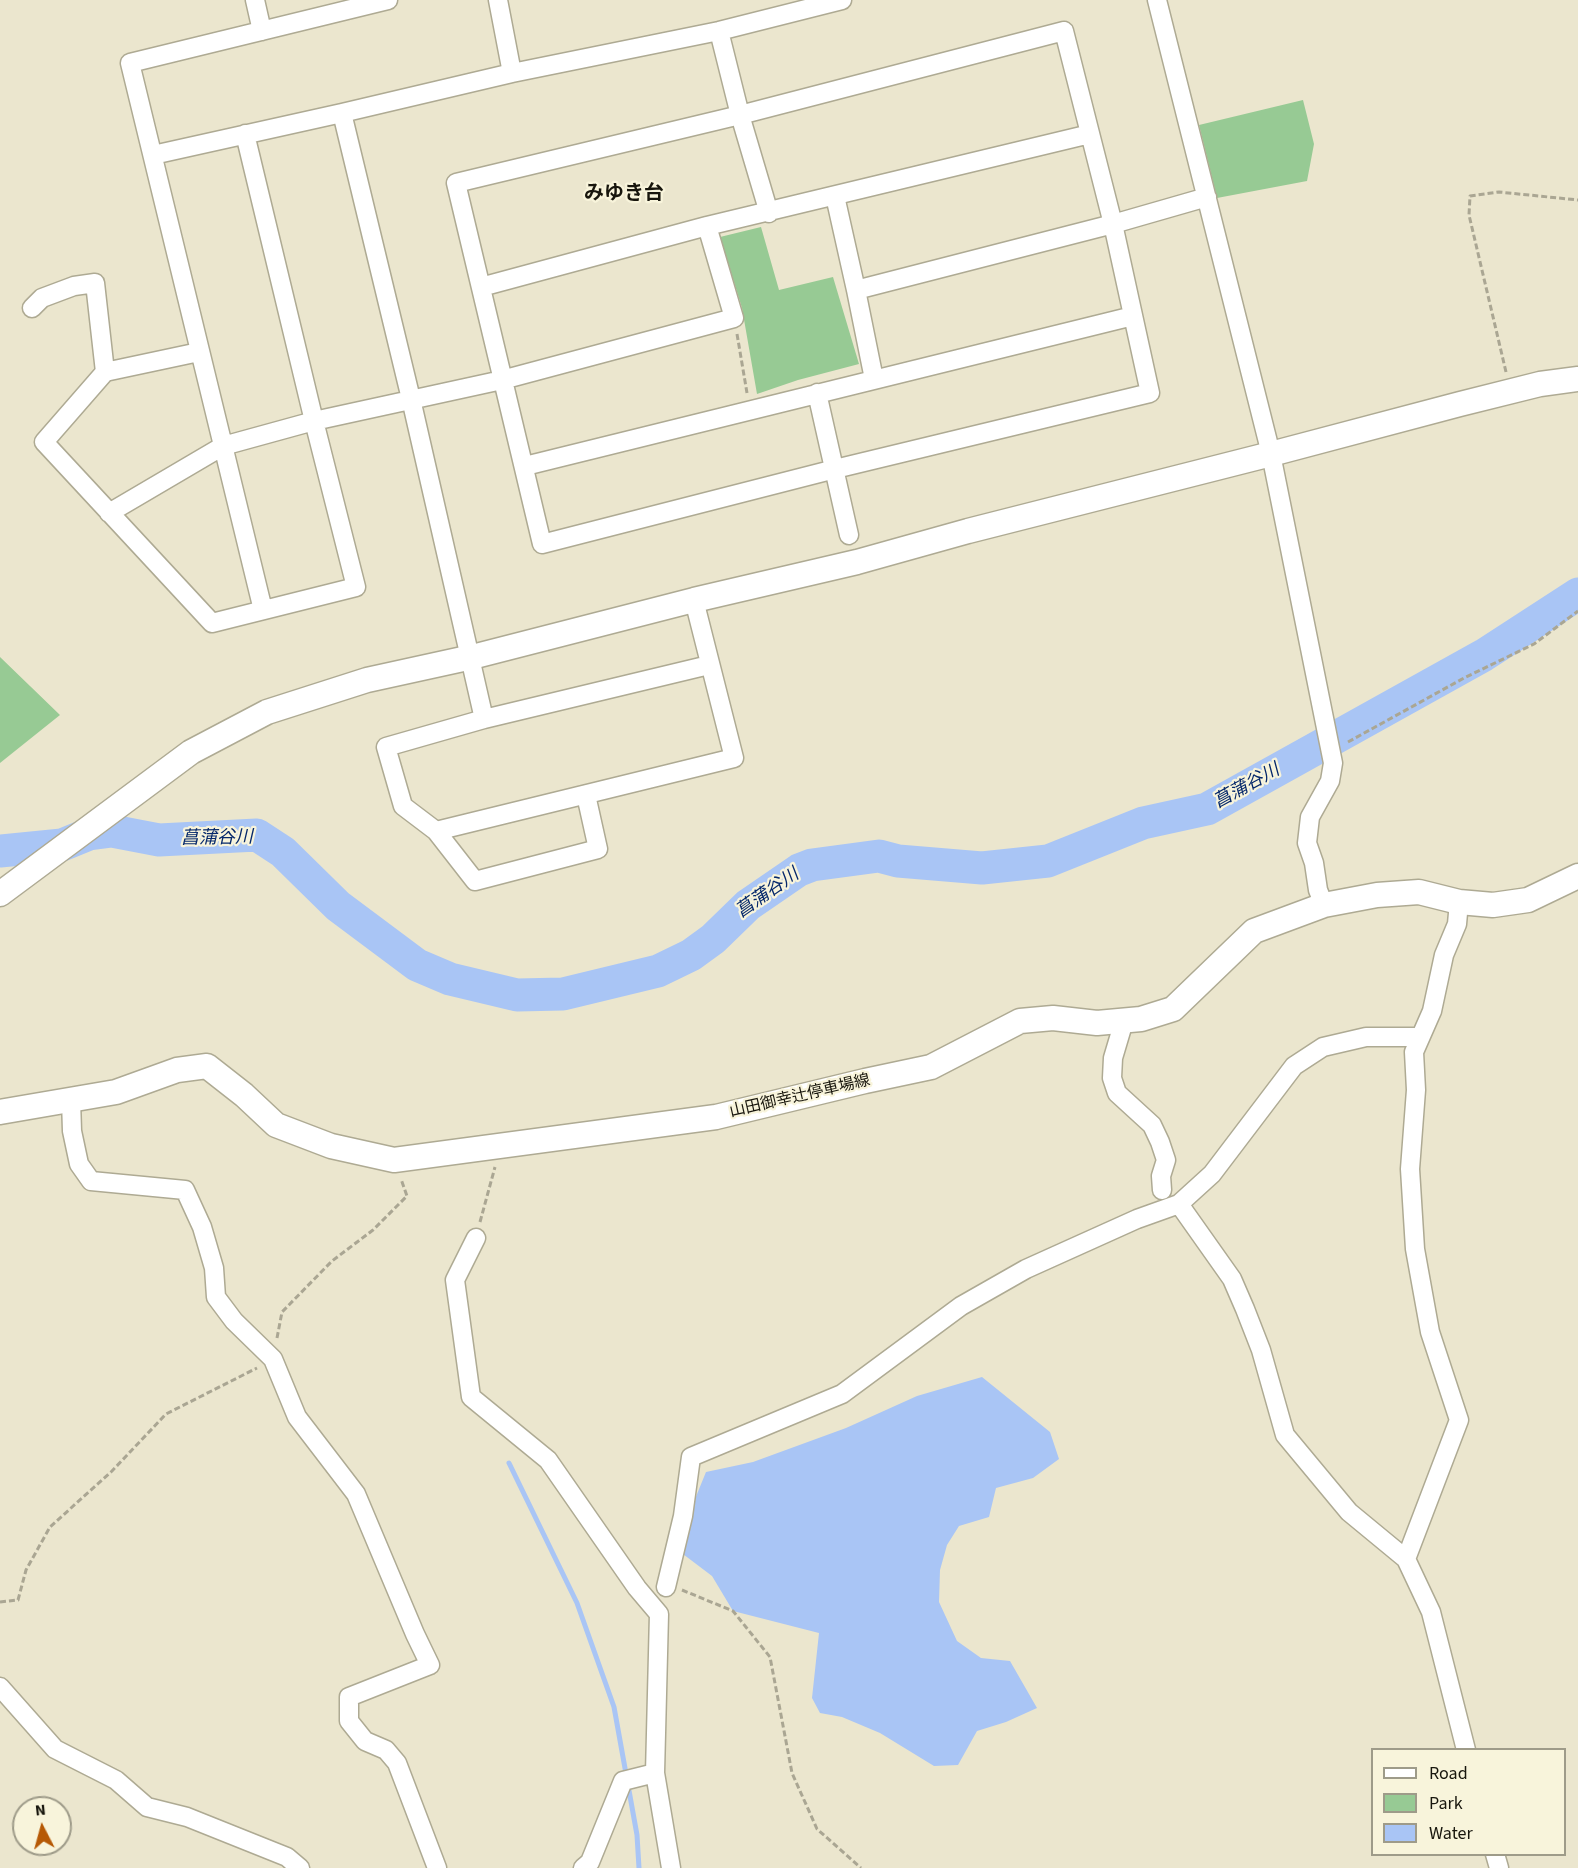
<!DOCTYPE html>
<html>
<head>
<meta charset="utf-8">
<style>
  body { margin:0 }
  #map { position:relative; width:1578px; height:1868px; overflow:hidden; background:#ebe6ce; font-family:"Source Sans 3",sans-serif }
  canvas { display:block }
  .legend { position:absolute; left:1371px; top:1748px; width:195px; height:108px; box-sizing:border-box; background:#f8f4db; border:2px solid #9e9b89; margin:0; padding:8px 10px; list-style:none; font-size:18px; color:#18160d }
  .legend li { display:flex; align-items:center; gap:12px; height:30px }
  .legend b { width:30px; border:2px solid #9e9b89 }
  .north { position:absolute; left:12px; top:1796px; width:60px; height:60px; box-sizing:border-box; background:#f8f4db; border:2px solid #9e9b89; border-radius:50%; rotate:354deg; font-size:16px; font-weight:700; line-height:24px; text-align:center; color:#18160d }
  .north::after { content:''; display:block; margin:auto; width:21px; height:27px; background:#b65905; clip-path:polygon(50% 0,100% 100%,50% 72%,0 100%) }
</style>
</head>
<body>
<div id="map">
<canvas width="1578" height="1868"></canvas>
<ul class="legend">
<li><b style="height:8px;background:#fff"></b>Road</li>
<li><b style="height:16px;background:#97ca94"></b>Park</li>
<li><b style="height:16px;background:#a9c5f5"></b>Water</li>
</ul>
<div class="north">N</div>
</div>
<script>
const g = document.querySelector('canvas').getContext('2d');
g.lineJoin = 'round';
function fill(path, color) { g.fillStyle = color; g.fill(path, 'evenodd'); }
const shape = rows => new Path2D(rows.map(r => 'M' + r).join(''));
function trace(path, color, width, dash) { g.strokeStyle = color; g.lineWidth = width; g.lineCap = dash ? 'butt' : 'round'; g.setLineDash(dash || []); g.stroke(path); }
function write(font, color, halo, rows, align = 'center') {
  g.font = font + ' "Source Sans 3","Noto Sans JP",sans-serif'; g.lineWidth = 4.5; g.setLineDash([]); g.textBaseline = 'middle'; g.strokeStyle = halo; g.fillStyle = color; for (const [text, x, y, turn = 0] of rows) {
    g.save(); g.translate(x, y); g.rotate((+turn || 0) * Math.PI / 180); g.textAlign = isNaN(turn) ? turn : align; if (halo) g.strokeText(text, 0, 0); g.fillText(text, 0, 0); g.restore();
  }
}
const green = shape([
  [1303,100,1314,144,1307,181,1217,198,1199,125],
  [761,227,779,290,833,277,859,364,798,380,757,394,742,308,720,237],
  [0,657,60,715,0,763]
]);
const water = shape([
  [982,1377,1050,1432,1059,1459,1033,1478,996,1488,989,1517,959,1526,947,1545,940,1570,939,1602,957,1641,981,1658,1010,1661,1037,1708,1006,1722,977,1731,958,1765,934,1766,880,1733,842,1717,820,1713,812,1698,819,1633,733,1611,712,1576,675,1548,706,1472,753,1462,846,1428,917,1396]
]);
const stream = shape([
  [509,1463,577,1603,614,1707,637,1835,639,1868]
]);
const river = shape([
  [0,851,62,845,89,834,112,831,159,840,257,835,283,852,338,906,417,965,450,979,517,995,563,994,658,971,691,955,713,939,748,905,799,870,812,865,879,856,898,861,982,868,1048,861,1143,823,1207,809,1484,655,1578,594]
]);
const path = shape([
  [737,334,747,393],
  [1506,372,1469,215,1470,196,1499,192,1578,200],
  [1348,742,1464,678,1534,644,1578,611],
  [480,1222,495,1167],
  [277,1338,282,1312,332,1261,373,1230,407,1196,401,1179],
  [682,1590,733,1611,770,1657,792,1773,817,1829,861,1868],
  [0,1602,18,1600,26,1570,50,1527,112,1471,166,1414,257,1368]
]);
const street = shape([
  [255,0,262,31],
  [498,0,512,73],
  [1157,0,1271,454,1333,763,1330,781,1310,817,1307,843,1314,863,1318,890,1324,905],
  [719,31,740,115,769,213],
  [1064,31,1113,224,1150,393,835,469,542,544,456,183,740,115,1064,31],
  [342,113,411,399,484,719],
  [153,155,342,113,512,73,719,31,842,0],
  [835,196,856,290,1113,224,1207,197],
  [481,287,707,226,1090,134],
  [856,290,874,379],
  [32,308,42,298,74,286,95,283,105,372],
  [199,352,105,372,44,442,212,623,356,587,314,421,245,134],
  [817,393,849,535],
  [525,466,1133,316],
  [109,513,223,446,314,421,502,380,734,318,707,226],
  [263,610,130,63,388,0],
  [586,795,598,849,475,881,436,831,403,806,386,747,484,719,709,665],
  [436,831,734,758,694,600],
  [1124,1021,1113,1058,1112,1078,1117,1093,1152,1125,1160,1142,1166,1160,1161,1176,1162,1190],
  [71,1100,72,1131,79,1164,91,1181,185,1190,202,1227,214,1268,216,1297,234,1321,273,1359,297,1417,356,1494,415,1634,430,1665,349,1697,349,1721,365,1741,386,1750,397,1763,437,1868],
  [1179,1204,1232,1279,1245,1309,1261,1350,1285,1435,1349,1512,1406,1559,1431,1612,1466,1750],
  [476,1238,455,1280,471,1397,548,1460,637,1588,659,1614,655,1773,671,1868],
  [1406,1559,1459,1420,1430,1332,1415,1249,1410,1169,1416,1090,1414,1052,1432,1011,1444,955,1457,924,1459,902],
  [666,1587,683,1516,691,1457,842,1394,961,1306,1026,1269,1137,1219,1179,1204,1212,1174,1294,1066,1323,1047,1366,1037,1419,1037],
  [0,1687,55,1749,116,1780,147,1807,187,1817,287,1857,300,1868],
  [1495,1854,1499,1868],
  [583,1868,590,1862,623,1781,655,1773]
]);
const secondary = shape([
  [0,894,191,752,267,712,367,680,472,657,694,600,857,562,968,531,1271,454,1460,404,1540,384,1578,379],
  [0,1112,116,1092,177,1070,207,1066,244,1095,276,1125,331,1146,394,1160,716,1117,865,1081,931,1067,1020,1021,1053,1018,1097,1023,1141,1019,1173,1009,1254,931,1324,905,1377,895,1419,892,1459,902,1493,905,1528,900,1578,876]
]);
const streetNames = [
  ["山田御幸辻停車場線",800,1097,-13]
];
const waterNames = [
  ["菖蒲谷川",1247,787,-29],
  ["菖蒲谷川",217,839,-1],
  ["菖蒲谷川",768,894,-35]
];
const quarterNames = [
  ["みゆき台",624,195]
];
fill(green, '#97ca94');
fill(water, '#a9c5f5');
trace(stream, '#a9c5f5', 5);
trace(river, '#a9c5f5', 33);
trace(street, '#aeaa93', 21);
trace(secondary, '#aeaa93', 27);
trace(path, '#aaa693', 3, [6, 3]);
trace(street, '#fff', 18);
trace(secondary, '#fff', 24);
write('16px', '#18160d', '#f8f4db', streetNames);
write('italic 18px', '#05286b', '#f8f4db', waterNames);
write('bold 20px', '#18160d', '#f8f4db', quarterNames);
</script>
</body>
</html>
